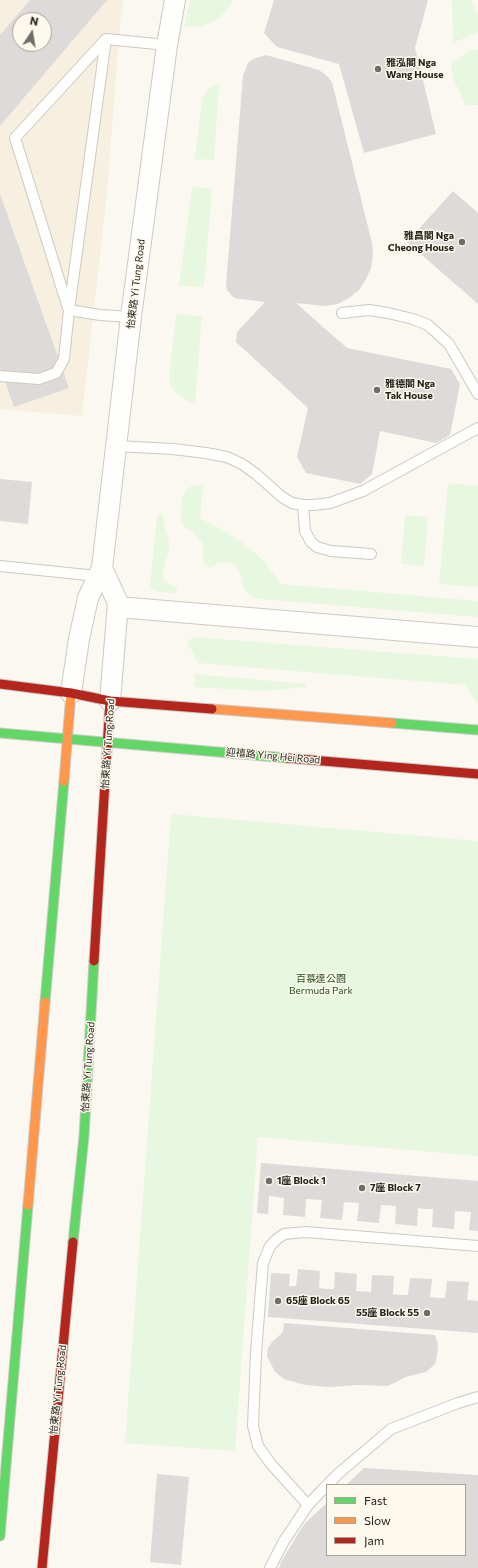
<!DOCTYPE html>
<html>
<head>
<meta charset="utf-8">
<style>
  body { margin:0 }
  #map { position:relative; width:478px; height:1568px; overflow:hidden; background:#faf8f1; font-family:Commissioner,sans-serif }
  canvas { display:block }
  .legend { position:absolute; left:326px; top:1484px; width:140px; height:72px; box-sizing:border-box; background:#fef9ed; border:1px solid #a7a399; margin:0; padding:5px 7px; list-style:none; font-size:12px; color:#24221c }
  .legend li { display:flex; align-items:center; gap:8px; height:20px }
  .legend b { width:20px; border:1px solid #a7a399 }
  .north { position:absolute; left:12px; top:12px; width:40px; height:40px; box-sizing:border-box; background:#fef9ed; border:1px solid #a7a399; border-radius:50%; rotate:12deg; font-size:11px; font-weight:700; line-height:16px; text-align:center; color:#24221c }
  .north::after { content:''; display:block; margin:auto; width:14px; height:18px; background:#6f6d67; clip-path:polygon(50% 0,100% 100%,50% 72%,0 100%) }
</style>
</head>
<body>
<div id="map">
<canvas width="478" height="1568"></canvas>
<ul class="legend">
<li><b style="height:5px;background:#63d668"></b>Fast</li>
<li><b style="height:5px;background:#ff974d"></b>Slow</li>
<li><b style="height:5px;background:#b3261e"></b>Jam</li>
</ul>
<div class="north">N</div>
</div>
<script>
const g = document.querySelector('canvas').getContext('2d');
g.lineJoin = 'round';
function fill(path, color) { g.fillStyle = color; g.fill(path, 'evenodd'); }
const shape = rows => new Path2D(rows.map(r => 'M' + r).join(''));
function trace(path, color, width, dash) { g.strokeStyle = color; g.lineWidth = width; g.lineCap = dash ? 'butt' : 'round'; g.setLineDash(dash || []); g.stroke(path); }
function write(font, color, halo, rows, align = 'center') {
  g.font = font + ' Commissioner,"Noto Sans TC",sans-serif'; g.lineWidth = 3; g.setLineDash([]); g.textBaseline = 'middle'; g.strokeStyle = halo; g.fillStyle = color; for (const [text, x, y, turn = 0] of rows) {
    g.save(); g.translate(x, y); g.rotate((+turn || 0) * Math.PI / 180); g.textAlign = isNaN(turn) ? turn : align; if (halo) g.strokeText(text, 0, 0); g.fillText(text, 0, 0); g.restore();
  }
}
const built = shape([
  [0,0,124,0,120,24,107,194,82,416,0,409],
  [20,20,44,20,44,44,20,44]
]);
const green = shape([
  [190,0,233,0,227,10,220,17,212,22,203,26,184,27],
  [452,0,471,0,476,12,478,13,478,32,453,43],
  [478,49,478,105,466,105,453,78,451,65,467,52],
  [219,84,214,160,195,159,202,99,209,88],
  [192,187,212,188,204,287,179,286],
  [176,314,202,316,195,403,187,401,175,392,171,385,169,378],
  [448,483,478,486,478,587,439,584],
  [194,485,203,485,200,518,221,529,243,543,263,560,281,584,478,601,478,617,259,599,253,597,244,589,241,574,236,566,229,563,218,562,215,566,211,568,206,566,203,561,203,544,192,530,186,528,182,524,181,520,182,497,186,489],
  [161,512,169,541,169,550,164,566,163,575,165,582,177,588,177,594,157,591,152,589,150,584,157,518],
  [405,515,428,517,424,566,401,564],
  [193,637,478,659,478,702,476,701,465,685,198,663,187,642],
  [195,674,306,684,306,687,264,691,194,687],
  [171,814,478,841,478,1156,258,1137,235,1451,125,1443]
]);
const building = shape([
  [30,0,107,0,0,126,0,35],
  [20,20,44,20,44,44,20,44],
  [274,0,428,0,415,48,436,134,364,153,339,64,277,47,264,33],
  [266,55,319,70,327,76,332,82,372,243,373,255,371,268,366,279,359,290,349,298,338,304,325,306,296,303,347,348,451,369,460,384,450,435,436,443,380,431,372,474,360,484,306,473,297,457,308,408,236,342,237,332,265,302,234,298,227,290,226,285,243,76,248,63,253,59],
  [453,191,478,213,478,304,407,242],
  [0,194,69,388,14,407,0,367],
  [0,479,32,482,28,524,0,521],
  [261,1163,478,1181,478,1231,469,1230,471,1212,455,1211,454,1229,432,1227,433,1209,426,1209,418,1208,417,1226,395,1224,396,1206,381,1205,379,1223,357,1221,359,1203,344,1202,342,1220,320,1218,322,1200,306,1199,305,1217,283,1215,284,1198,277,1197,269,1196,268,1214,257,1213],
  [298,1269,320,1271,319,1288,326,1289,334,1289,335,1272,357,1274,356,1291,371,1292,372,1275,394,1276,393,1294,400,1295,408,1295,410,1278,432,1279,430,1297,438,1298,445,1298,447,1281,469,1282,467,1300,478,1301,478,1333,268,1317,271,1273,290,1274,289,1286,296,1286],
  [284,1323,435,1335,438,1344,437,1356,435,1364,426,1372,406,1377,388,1386,358,1385,330,1387,305,1385,284,1379,275,1372,267,1356,268,1348,272,1342,283,1332],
  [364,1468,478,1475,478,1568,279,1568,281,1562,304,1524,327,1503,327,1555,465,1555,465,1485,346,1485],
  [157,1474,189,1477,181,1565,150,1562]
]);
const lane = shape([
  [106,39,167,45],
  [68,308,15,138,106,39],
  [69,310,100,315,131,317],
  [342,313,369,310,388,313,413,319,428,325,449,344,478,394],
  [0,376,39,379,56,373,64,359,69,310,106,39],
  [116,446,173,449,206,453,227,457,242,464,256,474,282,497,292,503,303,505,313,505,330,503,363,491,478,428],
  [303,505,305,531,311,542,317,547,331,551,371,554],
  [0,566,97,576],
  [327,1485,339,1473,391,1429,458,1403,478,1397],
  [308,1505,271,1464,258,1446,253,1426,256,1353,263,1263,270,1246,277,1239,284,1234,306,1232,478,1246],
  [270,1568,284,1541,308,1505,327,1485]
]);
const street = shape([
  [102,568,118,603,110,701],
  [118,607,478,637],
  [71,693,79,639,88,598,102,568,131,317,167,45,175,0]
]);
const fast = shape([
  [392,723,478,730],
  [0,733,287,758],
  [45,1002,64,781],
  [73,1242,84,1136,94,961],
  [0,1536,28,1205]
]);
const slow = shape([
  [212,709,392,723],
  [64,781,71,693],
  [28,1205,45,1002]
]);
const jam = shape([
  [0,684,71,693,110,701,212,709],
  [287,758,478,774],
  [94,961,110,701],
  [42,1568,73,1242]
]);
const markers = [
  [378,69,4,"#6f6d67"],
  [462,242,4,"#6f6d67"],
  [377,390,4,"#6f6d67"],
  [269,1181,4,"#6f6d67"],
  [362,1188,4,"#6f6d67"],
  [278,1301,4,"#6f6d67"],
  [427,1313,4,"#6f6d67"]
];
const poiNames = [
  ["雅泓閣 Nga",386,63],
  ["Wang House",386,75],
  ["雅昌閣 Nga",454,236,"right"],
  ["Cheong House",454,248,"right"],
  ["雅德閣 Nga",385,384],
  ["Tak House",385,396],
  ["1座 Block 1",277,1181],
  ["7座 Block 7",370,1188],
  ["65座 Block 65",286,1301],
  ["55座 Block 55",419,1313,"right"]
];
const streetNames = [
  ["怡東路 Yi Tung Road",136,284,-83],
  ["怡東路 Yi Tung Road",108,744,-86],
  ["迎禧路 Ying Hei Road",273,756,5],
  ["怡東路 Yi Tung Road",88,1067,-86],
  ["怡東路 Yi Tung Road",58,1390,-84]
];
const parkNames = [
  ["百慕達公園",321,979],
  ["Bermuda Park",321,991]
];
fill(built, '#f7f0e1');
fill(green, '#e8f7e0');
fill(building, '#dddad9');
trace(lane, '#ccc9c3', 12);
trace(street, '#ccc9c3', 22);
trace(fast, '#ccc9c3', 11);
trace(slow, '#ccc9c3', 11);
trace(jam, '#ccc9c3', 11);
trace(lane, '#fefefd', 10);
trace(street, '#fefefd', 20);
trace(fast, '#63d668', 9);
trace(slow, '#ff974d', 9);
trace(jam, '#b3261e', 9);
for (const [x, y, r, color] of markers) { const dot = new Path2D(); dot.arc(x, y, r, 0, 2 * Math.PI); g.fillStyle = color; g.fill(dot); trace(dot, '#fef9ed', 1.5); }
write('bold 10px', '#24221c', '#fef9ed', poiNames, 'left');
write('10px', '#24221c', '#fef9ed', streetNames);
write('10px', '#214f18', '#fef9ed', parkNames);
</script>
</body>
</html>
